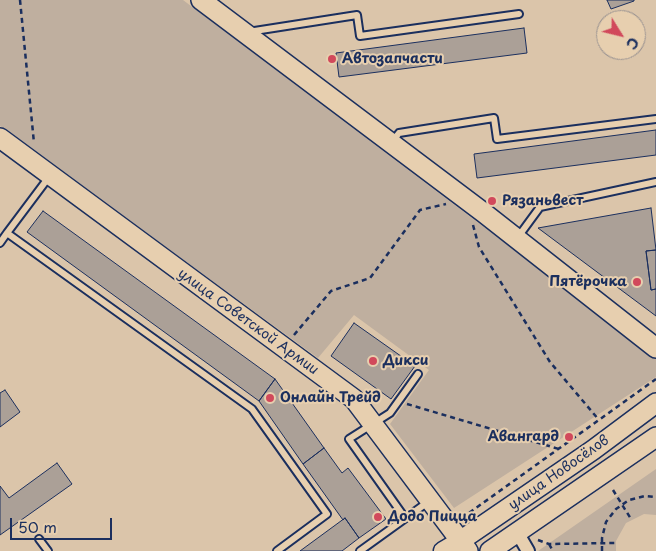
<!DOCTYPE html>
<html>
<head>
<meta charset="utf-8">
<style>
  body { margin:0 }
  #map { position:relative; width:656px; height:551px; overflow:hidden; background:#dbc5aa; font-family:"Playpen Sans",sans-serif }
  canvas { display:block }
  .north { position:absolute; left:596px; top:10px; width:50px; height:50px; box-sizing:border-box; background:#e7cfaf; border:1px solid #958f8f; border-radius:50%; rotate:126deg; font-size:14px; font-weight:700; line-height:20px; text-align:center; color:#1b2f5e }
  .north::after { content:''; display:block; margin:auto; width:18px; height:22px; background:#d1495b; clip-path:polygon(50% 0,100% 100%,50% 72%,0 100%) }
  .scale { position:absolute; left:10px; top:518px; width:102px; height:22px; box-sizing:border-box; border:2px solid #1b2f5e; border-top:0; padding-left:6px; font-size:15px; line-height:18px; white-space:nowrap; color:#1b2f5e; -webkit-text-stroke:4px #e7cfaf; paint-order:stroke }
</style>
</head>
<body>
<div id="map">
<canvas width="656" height="551"></canvas>
<div class="north">С</div>
<div class="scale">50 m</div>
</div>
<script>
const g = document.querySelector('canvas').getContext('2d');
g.lineJoin = 'round';
function fill(path, color) { g.fillStyle = color; g.fill(path, 'evenodd'); }
const shape = rows => new Path2D(rows.map(r => 'M' + r).join(''));
function trace(path, color, width, dash) { g.strokeStyle = color; g.lineWidth = width; g.lineCap = dash ? 'butt' : 'round'; g.setLineDash(dash || []); g.stroke(path); }
function write(font, color, halo, rows, align = 'center') {
  g.font = font + ' "Playpen Sans",sans-serif'; g.lineWidth = 4; g.setLineDash([]); g.textBaseline = 'middle'; g.strokeStyle = halo; g.fillStyle = color; for (const [text, x, y, turn = 0] of rows) {
    g.save(); g.translate(x, y); g.rotate((+turn || 0) * Math.PI / 180); g.textAlign = isNaN(turn) ? turn : align; if (halo) g.strokeText(text, 0, 0); g.fillText(text, 0, 0); g.restore();
  }
}
const green = shape([
  [0,0,183,0,656,357,656,377,454,508,390,424,429,370,354,315,318,358,0,126],
  [656,469,656,515,644,514,626,523,616,541,616,551,538,551]
]);
const building = shape([
  [607,0,634,0,634,1,611,9,607,0],
  [524,28,527,53,339,77,336,53,524,28],
  [656,130,656,155,477,178,474,154,656,130],
  [651,208,656,250,646,251,651,290,656,289,656,316,538,228,651,208],
  [43,211,275,379,259,401,27,232,43,211],
  [656,250,656,289,651,290,646,251,656,250],
  [354,323,415,366,391,399,331,356,354,323],
  [275,379,324,448,303,464,259,401,275,379],
  [5,390,20,412,0,427,0,393,5,390],
  [324,448,342,473,348,468,386,519,359,538,345,518,343,520,303,464,324,448],
  [57,463,72,484,0,535,0,486,9,498,57,463],
  [345,518,359,538,342,551,300,551,345,518]
]);
const path = shape([
  [20,0,34,143],
  [473,225,479,247,550,362,599,420],
  [294,335,331,291,370,278,420,210,446,204],
  [407,404,559,449],
  [613,490,631,519],
  [462,518,656,379],
  [538,540,549,544,616,543],
  [549,544,553,551],
  [602,551,602,538,606,522,616,509,629,500,645,496,656,497]
]);
const lane = shape([
  [248,32,357,15,360,36,519,14],
  [392,142,399,133,494,118,497,139,656,119],
  [49,177,7,233,252,409,327,514,277,551],
  [518,237,540,207,656,182],
  [0,243,7,233],
  [405,518,349,439,390,413,418,374],
  [39,539,48,551],
  [360,551,428,502]
]);
const street = shape([
  [517,532,528,551]
]);
const secondary = shape([
  [443,551,460,541]
]);
const primary = shape([
  [201,0,484,213,656,348],
  [0,138,354,399,468,551],
  [460,541,593,450,656,403],
  [490,551,656,437]
]);
const markers = [
  [332,59,5,"#d1495b"],
  [492,201,5,"#d1495b"],
  [637,282,5,"#d1495b"],
  [373,361,5,"#d1495b"],
  [270,398,5,"#d1495b"],
  [569,437,5,"#d1495b"],
  [378,517,5,"#d1495b"]
];
const poiNames = [
  ["Автозапчасти",342,59],
  ["Рязаньвест",502,201],
  ["Пятёрочка",627,282,"right"],
  ["Дикси",383,361],
  ["Онлайн Трейд",280,398],
  ["Авангард",559,437,"right"],
  ["Додо Пицца",388,517]
];
const streetNames = [
  ["улица Советской Армии",248,322,36],
  ["улица Новосёлов",559,473,-35]
];
fill(green, '#bfaf9f');
fill(building, '#aba097');
trace(building, '#1b2f5e', 1);
trace(lane, '#1b2f5e', 10);
trace(street, '#1b2f5e', 16);
trace(secondary, '#1b2f5e', 21);
trace(primary, '#1b2f5e', 22);
trace(path, '#1b2f5e', 2.5, [5, 4]);
trace(lane, '#e7cfaf', 6);
trace(street, '#e7cfaf', 12);
trace(secondary, '#e7cfaf', 18);
trace(primary, '#e7cfaf', 19);
for (const [x, y, r, color] of markers) { const dot = new Path2D(); dot.arc(x, y, r, 0, 2 * Math.PI); g.fillStyle = color; g.fill(dot); trace(dot, '#e7cfaf', 2); }
write('bold 14px', '#1b2f5e', '#e7cfaf', poiNames, 'left');
write('14px', '#1b2f5e', '#e7cfaf', streetNames);
</script>
</body>
</html>
